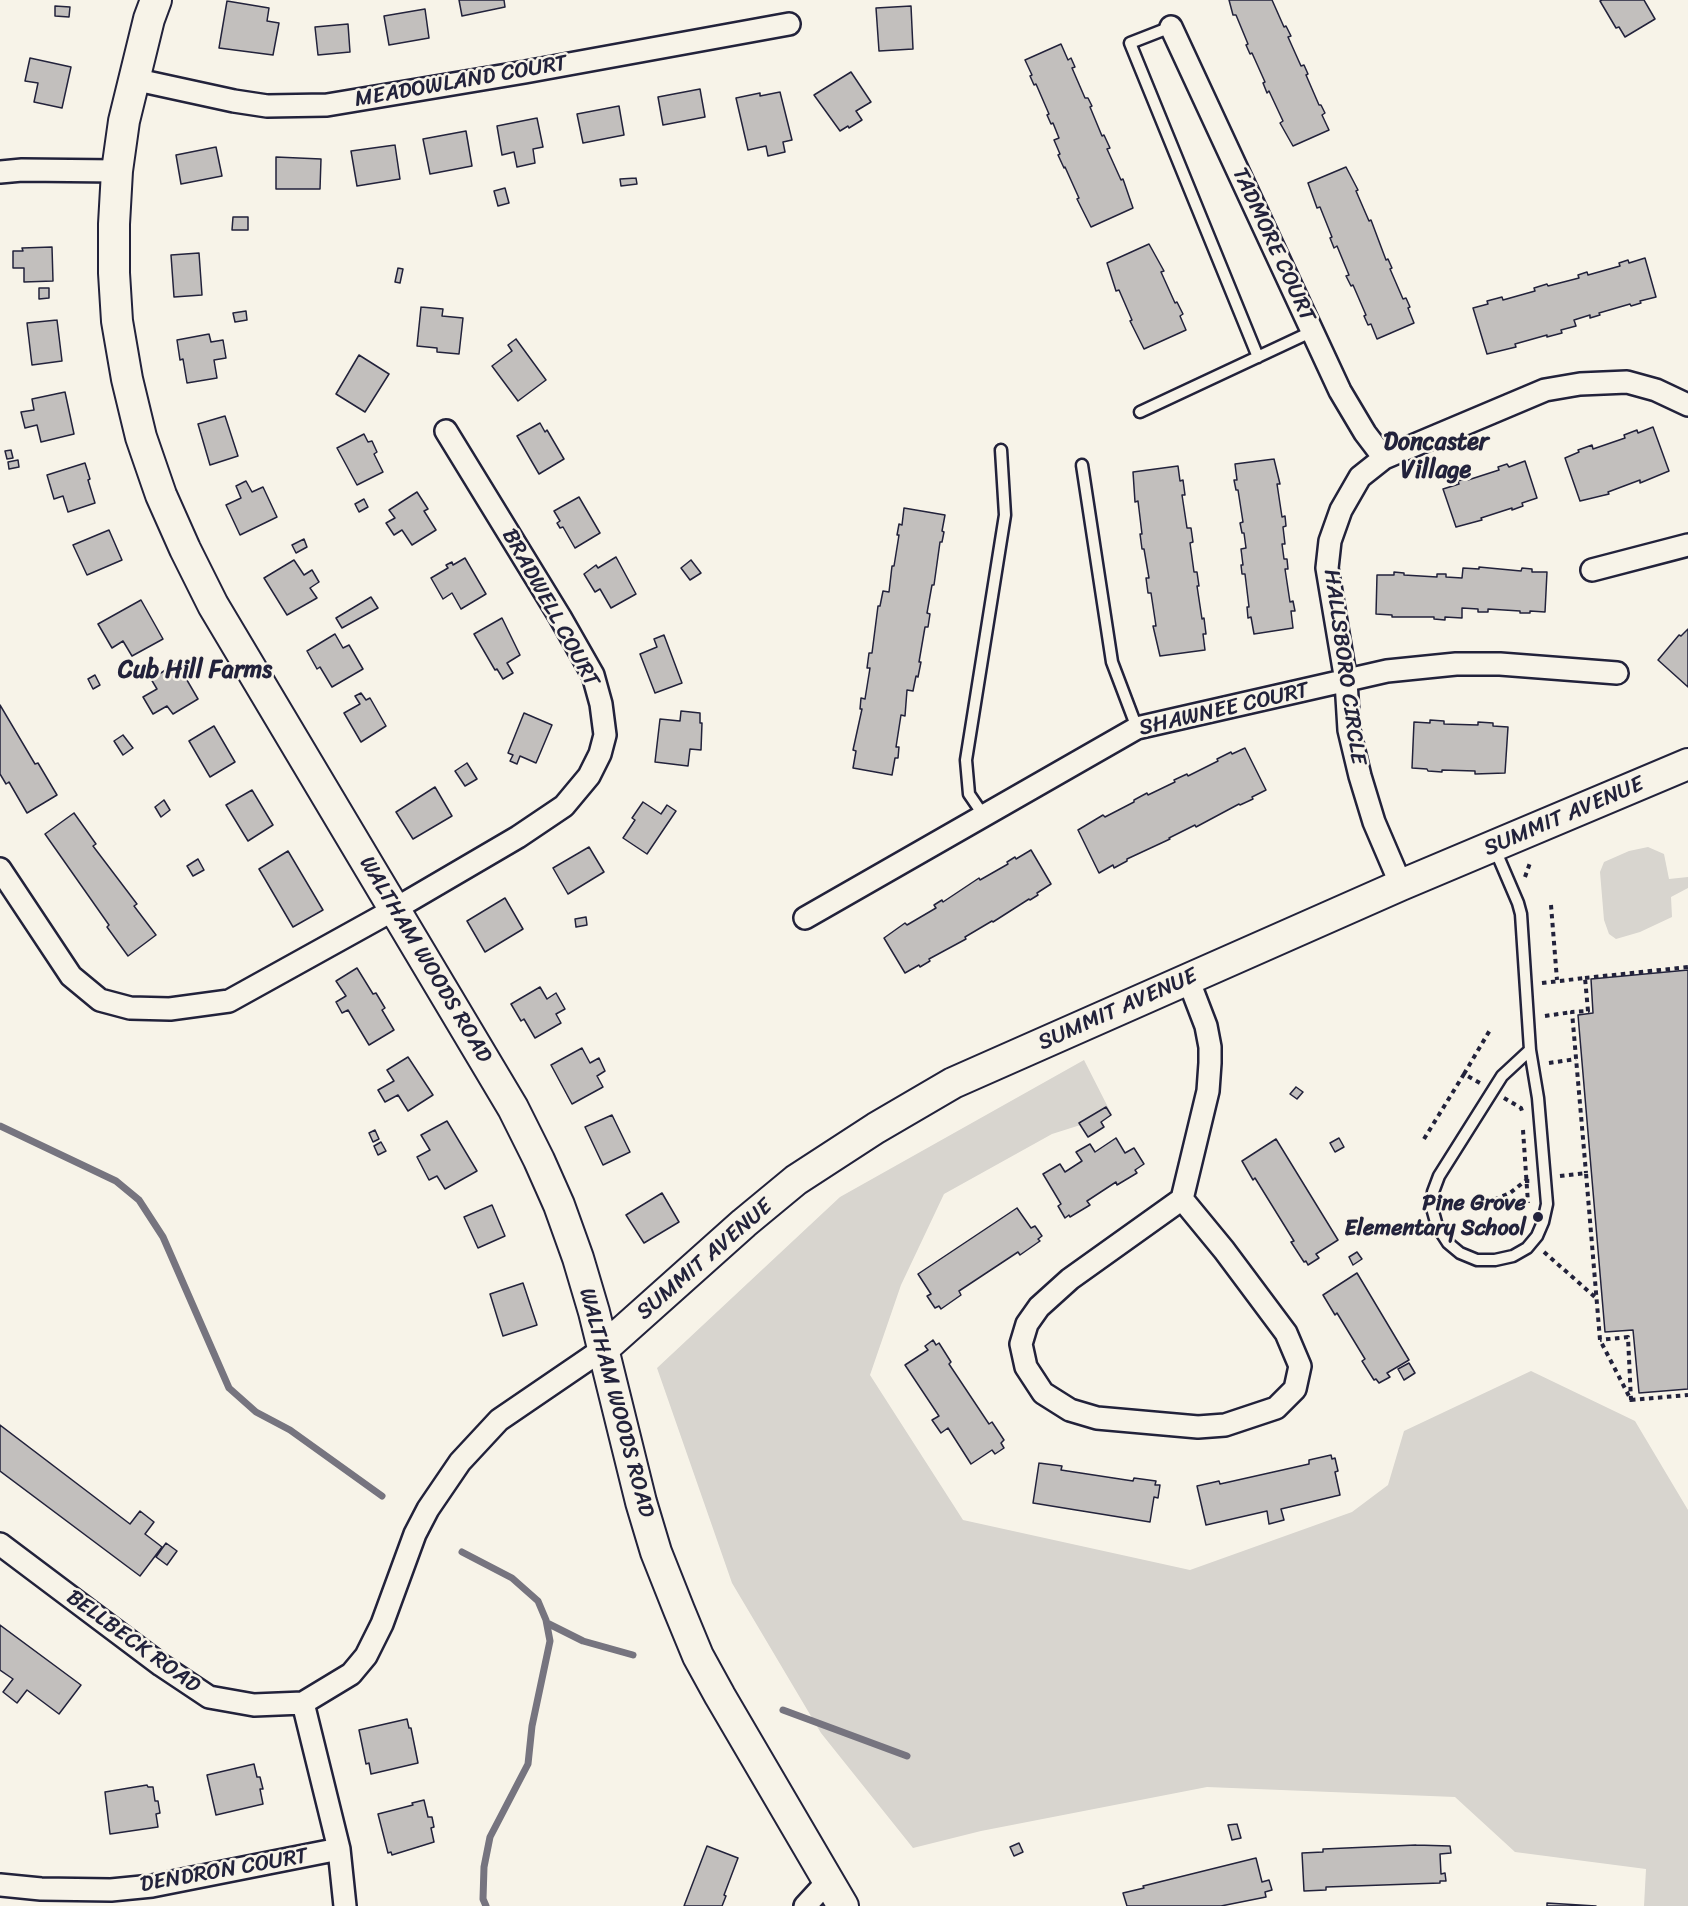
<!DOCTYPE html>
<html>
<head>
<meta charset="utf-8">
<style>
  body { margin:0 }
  canvas { display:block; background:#f7f3e8 }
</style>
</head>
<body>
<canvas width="1688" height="1906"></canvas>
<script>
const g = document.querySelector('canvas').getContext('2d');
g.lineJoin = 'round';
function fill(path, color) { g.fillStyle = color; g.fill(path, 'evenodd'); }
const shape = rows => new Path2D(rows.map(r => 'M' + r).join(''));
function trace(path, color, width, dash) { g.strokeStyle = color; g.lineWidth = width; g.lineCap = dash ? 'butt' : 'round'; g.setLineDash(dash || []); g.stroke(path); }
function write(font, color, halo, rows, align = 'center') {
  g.font = font + ' Sriracha,sans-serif'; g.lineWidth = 5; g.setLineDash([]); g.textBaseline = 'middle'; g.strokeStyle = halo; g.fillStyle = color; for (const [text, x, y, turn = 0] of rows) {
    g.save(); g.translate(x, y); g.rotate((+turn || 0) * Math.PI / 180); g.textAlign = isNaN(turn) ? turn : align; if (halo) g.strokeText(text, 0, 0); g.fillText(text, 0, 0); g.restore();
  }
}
const green = shape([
  [1648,847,1664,854,1669,879,1688,877,1688,888,1671,897,1672,917,1640,932,1616,939,1609,934,1604,920,1600,872,1604,862,1629,851],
  [1084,1060,1112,1115,1052,1134,944,1194,901,1285,870,1375,963,1520,1190,1570,1352,1512,1388,1485,1404,1431,1531,1371,1635,1421,1688,1510,1688,1906,1644,1906,1646,1869,1515,1852,1455,1797,1207,1787,981,1831,913,1848,821,1733,732,1583,657,1368,840,1197]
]);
const stream = shape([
  [0,1126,116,1181,139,1200,163,1237,229,1388,256,1412,290,1430,382,1496],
  [462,1552,512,1578,538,1601,546,1620,550,1641,532,1726,528,1764,490,1837,484,1867,483,1899,486,1906],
  [547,1623,583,1641,633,1655],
  [783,1710,907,1756]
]);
const building = shape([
  [459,0,504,0,505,7,462,16,459,0],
  [1229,0,1272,0,1284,27,1286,26,1291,36,1288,37,1301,66,1304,65,1308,74,1306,75,1319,105,1321,105,1325,113,1322,115,1329,130,1293,146,1280,123,1283,121,1269,91,1267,93,1263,83,1265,82,1252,53,1250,54,1246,45,1248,44,1236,15,1233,15,1229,0],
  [1602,0,1644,0,1655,19,1625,37,1619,27,1616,28,1600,1,1602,0],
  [227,1,269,8,267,21,279,23,273,55,219,48,227,1],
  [55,6,70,7,69,17,55,16,55,6],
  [911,6,913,49,879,51,876,8,911,6],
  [425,9,429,38,389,45,384,16,425,9],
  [348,24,350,52,318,55,315,27,348,24],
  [1061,44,1068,60,1071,58,1075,67,1072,68,1085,98,1088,98,1092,106,1090,107,1102,136,1104,135,1110,148,1107,149,1121,180,1123,179,1133,208,1091,227,1077,199,1079,198,1065,167,1064,168,1058,155,1060,154,1054,140,1059,138,1053,123,1051,124,1047,115,1049,114,1036,84,1034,85,1030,76,1032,75,1025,60,1061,44],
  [30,58,71,67,62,108,34,102,38,83,25,81,30,58],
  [851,72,871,102,856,111,862,120,849,128,848,126,840,131,814,95,851,72],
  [700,89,705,117,663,125,658,97,700,89],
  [780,92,792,140,783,142,785,152,768,156,766,146,748,150,736,98,760,93,760,96,780,92],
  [619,106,624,135,583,143,577,114,619,106],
  [537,118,543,147,533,149,535,163,517,167,514,152,502,155,497,126,537,118],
  [466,131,472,166,430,174,423,139,466,131],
  [395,145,400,179,357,186,351,151,395,145],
  [216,147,222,176,181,184,176,155,216,147],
  [276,157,321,159,320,189,276,189,276,157],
  [1346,167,1358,190,1356,191,1369,221,1371,220,1386,260,1388,259,1392,268,1390,269,1403,299,1406,298,1410,307,1408,308,1414,323,1377,339,1371,324,1368,325,1364,316,1366,315,1353,285,1351,286,1346,276,1349,275,1337,246,1334,248,1330,238,1332,237,1320,207,1317,208,1308,183,1346,167],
  [636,178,637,184,621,186,620,179,636,178],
  [505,188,509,203,498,206,494,191,505,188],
  [233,217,248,217,248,230,232,230,233,217],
  [1149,244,1164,271,1161,272,1175,303,1177,302,1183,314,1180,316,1186,330,1144,349,1130,321,1132,320,1119,290,1116,291,1107,263,1149,244],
  [52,247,53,281,24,282,24,268,13,268,13,251,23,251,22,248,52,247],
  [199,253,202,295,174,297,171,255,199,253],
  [1645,258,1656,297,1640,301,1641,303,1631,306,1630,304,1599,313,1600,315,1590,318,1590,315,1574,320,1576,326,1561,330,1562,333,1547,337,1547,335,1515,344,1516,347,1487,354,1473,308,1488,304,1487,301,1502,297,1503,300,1535,291,1534,288,1547,284,1548,286,1579,278,1578,275,1587,272,1588,275,1620,266,1619,263,1628,260,1629,263,1645,258],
  [398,268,403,269,400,283,395,282,398,268],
  [39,288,49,288,49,298,39,299,39,288],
  [421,307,443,309,442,316,463,318,459,354,437,352,437,348,417,346,421,307],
  [246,311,247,320,235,322,233,313,246,311],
  [57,320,62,361,32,365,27,323,57,320],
  [209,334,211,342,223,340,226,358,214,360,217,378,187,383,183,359,180,360,177,340,209,334],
  [516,339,546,380,518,401,492,366,512,351,508,345,516,339],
  [359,355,389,374,365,412,336,394,359,355],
  [65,392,74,434,41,442,37,425,25,428,21,412,34,410,32,399,65,392],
  [225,416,238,456,210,465,198,424,225,416],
  [540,423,545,432,547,430,564,459,539,474,517,436,540,423],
  [1653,427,1669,471,1640,483,1640,480,1608,492,1609,494,1580,501,1565,458,1579,452,1578,450,1592,445,1593,449,1625,438,1624,435,1637,430,1638,433,1653,427],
  [364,434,368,442,372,441,377,452,374,454,383,472,357,485,337,448,364,434],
  [11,450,13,458,7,459,5,451,11,450],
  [1274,459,1280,484,1277,484,1282,517,1285,516,1286,526,1283,527,1285,544,1282,544,1284,559,1287,559,1288,569,1285,569,1290,602,1293,601,1295,611,1291,611,1293,628,1254,634,1251,617,1248,618,1247,607,1249,607,1245,574,1242,574,1241,565,1243,565,1241,549,1246,548,1244,533,1242,533,1240,523,1243,522,1238,490,1236,490,1234,480,1237,480,1235,464,1274,459],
  [18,460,19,467,9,469,8,462,18,460],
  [1525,461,1537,498,1522,503,1523,506,1512,510,1512,508,1481,518,1482,520,1456,527,1443,489,1459,484,1458,481,1468,478,1468,480,1499,470,1498,467,1507,464,1509,467,1525,461],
  [85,463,90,479,88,480,95,503,68,512,63,496,54,499,47,475,85,463],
  [1178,466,1180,481,1183,480,1185,495,1182,495,1187,528,1191,528,1193,542,1190,543,1194,572,1197,572,1199,586,1197,586,1202,619,1204,618,1206,634,1203,634,1205,650,1160,656,1153,626,1156,626,1151,593,1148,593,1146,578,1149,578,1144,549,1142,549,1140,534,1142,534,1138,501,1135,502,1133,472,1178,466],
  [246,481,252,492,263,487,277,517,240,535,226,505,241,498,236,486,246,481],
  [417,492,428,509,424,511,436,530,412,545,402,530,394,535,386,523,395,518,389,510,417,492],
  [579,497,600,533,575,548,563,527,560,528,557,523,560,521,554,511,579,497],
  [364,499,368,507,359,512,355,504,364,499],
  [904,508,945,515,942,531,944,532,942,542,940,542,934,585,932,585,927,613,930,614,928,627,925,627,919,662,921,662,918,677,916,676,913,691,907,690,905,716,901,715,896,747,899,747,898,758,895,758,892,775,853,768,856,751,853,750,862,709,860,709,861,698,865,699,870,668,867,668,869,653,872,653,878,606,880,606,883,591,889,592,892,566,894,566,899,535,897,535,899,524,902,525,904,508],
  [109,530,122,560,87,575,73,545,109,530],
  [304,539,307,547,296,553,292,545,304,539],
  [616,557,636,594,611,608,600,589,595,592,584,574,596,565,598,568,616,557],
  [465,558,486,594,461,609,452,593,443,599,431,578,448,568,446,565,452,562,453,565,465,558],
  [294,560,304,575,312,570,319,582,310,588,317,598,287,615,264,578,294,560],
  [691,560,701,573,690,580,681,568,691,560],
  [1479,567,1521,571,1522,568,1532,569,1532,572,1547,572,1545,612,1530,611,1530,613,1520,613,1520,611,1488,609,1488,612,1478,612,1478,609,1462,608,1462,618,1445,617,1445,620,1434,619,1434,617,1392,617,1392,615,1376,614,1377,575,1394,575,1394,572,1404,573,1404,575,1437,577,1437,574,1446,574,1446,577,1462,578,1463,568,1479,569,1479,567],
  [371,597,378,608,342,628,336,618,371,597],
  [141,600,163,639,132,656,123,641,112,648,98,624,141,600],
  [502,618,520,655,507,663,513,673,503,679,497,669,495,670,474,634,502,618],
  [1688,629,1688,687,1658,660,1679,635,1681,636,1688,629],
  [335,634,343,648,349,645,363,669,332,687,320,667,317,669,307,651,335,634],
  [664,635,682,683,655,693,640,654,657,647,654,639,664,635],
  [177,663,198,699,173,714,167,706,153,714,143,697,157,689,151,679,177,663],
  [95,675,100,685,93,689,88,679,95,675],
  [361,693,366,700,370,698,386,726,361,742,344,713,360,704,355,696,361,693],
  [0,705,35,764,38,763,57,795,27,813,9,782,6,784,0,774,0,705],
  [681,711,700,713,700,723,702,723,701,750,690,749,688,766,655,762,660,719,680,721,681,711],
  [524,713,552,725,536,763,520,756,517,764,510,761,513,755,508,753,524,713],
  [1430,720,1444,721,1444,724,1478,725,1478,722,1493,723,1493,726,1508,727,1505,773,1475,774,1475,771,1442,770,1442,772,1428,771,1427,769,1412,768,1414,722,1430,723,1430,720],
  [214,726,235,762,210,777,189,741,214,726],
  [123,735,133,748,123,755,114,741,123,735],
  [1245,748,1266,790,1252,797,1253,799,1240,805,1239,804,1196,827,1195,825,1169,838,1170,839,1127,859,1127,861,1114,868,1113,865,1099,873,1078,830,1103,815,1105,817,1134,802,1134,800,1147,793,1148,795,1175,782,1174,780,1187,774,1188,776,1218,761,1217,759,1231,752,1232,754,1245,748],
  [467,763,477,779,465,786,455,771,467,763],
  [435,787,452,816,413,839,396,812,435,787],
  [252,790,273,825,248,841,226,805,252,790],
  [164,800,170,810,161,817,155,807,164,800],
  [643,802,661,814,667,805,676,811,647,854,623,838,635,820,632,818,643,802],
  [74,813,96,844,93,846,137,904,134,906,156,935,128,956,107,927,109,925,45,834,74,813],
  [589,847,604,872,568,894,553,868,589,847],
  [1031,850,1051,884,1037,893,1038,895,1030,900,1029,899,993,922,992,921,965,937,966,939,929,959,930,961,920,967,919,965,905,973,884,938,905,923,907,925,936,908,934,905,942,900,943,902,979,878,980,880,1008,864,1007,862,1015,857,1016,859,1031,850],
  [288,851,323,910,293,927,259,869,288,851],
  [198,859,204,870,193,876,187,866,198,859],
  [505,898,523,929,485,952,467,921,505,898],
  [586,917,587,925,576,927,575,919,586,917],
  [357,968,373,994,376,993,385,1008,382,1010,394,1030,369,1045,348,1010,342,1013,336,1002,346,996,336,981,357,968],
  [1688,970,1688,1389,1639,1393,1633,1330,1605,1332,1578,1015,1593,1013,1591,979,1688,970],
  [540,987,547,999,556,993,565,1009,556,1014,561,1023,535,1038,524,1019,521,1021,511,1004,540,987],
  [582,1048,590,1063,599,1058,605,1071,597,1076,603,1087,572,1104,551,1065,582,1048],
  [408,1057,433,1095,408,1111,398,1095,385,1102,378,1090,394,1081,387,1070,408,1057],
  [1296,1087,1303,1092,1297,1099,1290,1094,1296,1087],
  [1106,1107,1111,1115,1101,1122,1104,1127,1088,1137,1079,1123,1106,1107],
  [612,1115,630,1152,603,1165,585,1127,612,1115],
  [447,1121,477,1171,445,1189,437,1176,429,1180,417,1157,430,1150,421,1135,447,1121],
  [375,1130,379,1139,373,1142,369,1133,375,1130],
  [1116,1138,1125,1153,1134,1148,1144,1164,1135,1170,1137,1173,1117,1185,1116,1182,1087,1201,1090,1205,1070,1217,1069,1215,1065,1218,1058,1206,1061,1204,1043,1174,1060,1164,1065,1172,1082,1161,1076,1152,1090,1144,1095,1152,1116,1138],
  [1339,1138,1344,1147,1335,1152,1330,1143,1339,1138],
  [1276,1139,1338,1240,1316,1254,1319,1258,1308,1265,1306,1261,1304,1262,1291,1242,1294,1241,1255,1178,1253,1180,1242,1161,1276,1139],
  [381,1142,386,1151,378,1155,374,1146,381,1142],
  [662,1193,679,1222,644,1243,626,1215,662,1193],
  [492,1205,505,1236,478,1248,464,1217,492,1205],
  [1017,1208,1031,1228,1035,1226,1042,1236,1038,1239,1040,1241,1020,1255,1018,1252,959,1291,961,1295,941,1309,939,1306,935,1308,927,1296,931,1294,918,1274,1017,1208],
  [1357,1252,1362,1259,1353,1265,1349,1257,1357,1252],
  [1357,1273,1409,1360,1387,1373,1390,1377,1379,1383,1376,1379,1374,1380,1362,1361,1365,1359,1337,1313,1335,1315,1323,1295,1357,1273],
  [523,1283,537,1325,503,1336,490,1294,523,1283],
  [933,1340,936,1345,939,1343,951,1362,949,1364,989,1424,992,1422,1004,1440,1001,1443,1004,1448,995,1454,992,1450,971,1464,948,1428,941,1433,932,1420,939,1416,905,1365,928,1350,925,1346,933,1340],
  [1409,1363,1415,1373,1404,1380,1398,1369,1409,1363],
  [0,1425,130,1524,140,1511,154,1522,145,1534,162,1547,140,1576,0,1471,0,1425],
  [1331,1455,1332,1459,1335,1458,1338,1471,1335,1472,1340,1495,1281,1509,1284,1520,1269,1524,1267,1511,1206,1525,1197,1486,1219,1481,1220,1484,1309,1464,1309,1460,1331,1455],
  [1039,1463,1062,1466,1061,1470,1133,1481,1134,1478,1156,1481,1155,1485,1160,1485,1158,1498,1154,1497,1150,1522,1033,1503,1039,1463],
  [166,1543,177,1551,167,1565,156,1557,166,1543],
  [0,1625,81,1685,59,1714,27,1690,17,1703,3,1692,13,1679,0,1670,0,1625],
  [407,1719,409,1728,411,1728,418,1763,371,1774,369,1763,366,1764,359,1730,407,1719],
  [254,1764,257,1777,260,1777,263,1789,260,1789,263,1804,216,1815,207,1775,254,1764],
  [147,1785,148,1787,153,1787,155,1801,158,1801,160,1813,156,1814,158,1827,110,1834,105,1792,147,1785],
  [424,1800,428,1817,432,1817,434,1827,431,1828,434,1842,392,1855,391,1852,388,1853,378,1814,413,1805,412,1803,424,1800],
  [1237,1824,1241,1838,1232,1840,1228,1825,1237,1824],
  [1019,1843,1023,1852,1014,1856,1010,1847,1019,1843],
  [1416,1845,1450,1846,1451,1853,1440,1854,1441,1874,1445,1873,1446,1881,1440,1881,1440,1883,1326,1887,1326,1890,1304,1891,1302,1853,1323,1852,1323,1849,1416,1845],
  [707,1846,738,1858,724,1895,726,1896,722,1906,684,1906,707,1846],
  [1256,1858,1262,1882,1269,1880,1272,1890,1265,1892,1266,1897,1221,1906,1127,1906,1123,1893,1144,1888,1143,1886,1256,1858],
  [1547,1903,1596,1906,1547,1906,1547,1903]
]);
const path = shape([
  [1525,877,1531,860],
  [1551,905,1557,980],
  [1585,978,1688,967],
  [1542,983,1585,978,1588,1011,1572,1012,1586,1173],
  [1545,1016,1572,1012],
  [1549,1063,1576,1059],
  [1464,1074,1490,1030],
  [1504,1098,1521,1108,1522,1111],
  [1523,1130,1528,1203],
  [1424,1139,1464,1074,1480,1083],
  [1560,1176,1586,1173,1600,1340,1631,1400,1628,1337,1600,1340],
  [1486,1203,1510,1193,1525,1181,1530,1181],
  [1544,1252,1595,1297],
  [1631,1400,1688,1395]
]);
const lane = shape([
  [1171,27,1130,43,1258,357],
  [1140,412,1313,331],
  [1082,465,1112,662,1137,728],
  [984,816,969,794,966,760,1005,515,1001,450],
  [1494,847,1518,903,1521,914,1530,1050,1538,1098,1547,1204,1543,1222,1537,1236,1527,1248,1513,1256,1495,1260,1477,1260,1460,1253,1448,1243,1437,1226,1432,1208,1433,1192,1439,1176,1502,1076,1530,1050]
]);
const street = shape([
  [1171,27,1340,391,1365,433,1384,458],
  [133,79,234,101,267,106,327,105,525,72,789,24],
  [0,172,22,170,117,171],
  [1592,570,1688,545],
  [0,869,71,976,100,1000,130,1008,170,1009,229,1001,395,909,518,837,564,806,589,776,600,754,605,735,601,704,593,675,560,617,446,431],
  [1401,885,1374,822,1360,776,1349,730,1346,681,1327,568,1330,541,1341,510,1360,477,1384,458,1545,390,1580,384,1627,382,1656,390,1688,405],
  [805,918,1137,728,1387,671,1456,664,1500,664,1617,673],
  [1182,1199,1224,1250,1286,1333,1300,1366,1295,1389,1276,1408,1225,1425,1198,1427,1097,1418,1070,1410,1043,1393,1026,1367,1021,1344,1027,1324,1039,1307,1070,1279,1182,1199],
  [1182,1199,1208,1091,1210,1063,1210,1047,1206,1026,1188,979],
  [0,1544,161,1665,209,1697,254,1705,303,1703,351,1674,366,1656,382,1624,415,1534,428,1509,460,1462,499,1420,603,1349],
  [303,1703,339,1849,345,1906],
  [0,1885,41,1889,111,1890,152,1886,339,1849],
  [805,1906,828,1881]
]);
const secondary = shape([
  [156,0,149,19,124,121,117,171,114,224,114,273,117,321,127,379,141,437,161,495,185,549,213,605,513,1108,539,1160,559,1205,578,1258,594,1312,641,1502,656,1552,679,1610,698,1656,720,1696,843,1906],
  [603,1349,744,1223,796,1180,876,1128,953,1083,1401,885,1688,764]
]);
const markers = [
  [1538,1217,6,"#22223b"]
];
const streetNames = [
  ["MEADOWLAND COURT",461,82,-10],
  ["TADMORE COURT",1273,245,65],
  ["BRADWELL COURT",550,608,61],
  ["HALLSBORO CIRCLE",1344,667,82],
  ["SHAWNEE COURT",1224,710,-13],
  ["SUMMIT AVENUE",1564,817,-23],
  ["WALTHAM WOODS ROAD",425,960,59],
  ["SUMMIT AVENUE",1118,1010,-24],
  ["SUMMIT AVENUE",705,1260,-41],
  ["WALTHAM WOODS ROAD",616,1403,75],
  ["BELLBECK ROAD",133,1642,36],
  ["DENDRON COURT",224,1871,-10]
];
const poiNames = [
  ["Pine Grove",1526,1204],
  ["Elementary School",1526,1229]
];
const neighbourhoodNames = [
  ["Doncaster",1436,443],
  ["Village",1436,471],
  ["Cub Hill Farms",195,671]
];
fill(green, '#d8d5cf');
trace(stream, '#76747f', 7);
fill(building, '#c2bfbd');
trace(building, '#22223b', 1.5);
trace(lane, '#22223b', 15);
trace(street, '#22223b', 26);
trace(secondary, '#22223b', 34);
trace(path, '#22223b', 4, [4.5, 4.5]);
trace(lane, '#f7f3e8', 10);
trace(street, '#f7f3e8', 21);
trace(secondary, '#f7f3e8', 30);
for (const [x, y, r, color] of markers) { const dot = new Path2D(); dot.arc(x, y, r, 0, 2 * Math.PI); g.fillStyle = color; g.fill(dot); trace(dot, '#f7f3e8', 2); }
write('22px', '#22223b', '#f7f3e8', streetNames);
write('bold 22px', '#22223b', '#f7f3e8', poiNames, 'right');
write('bold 24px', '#22223b', '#f7f3e8', neighbourhoodNames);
</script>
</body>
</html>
